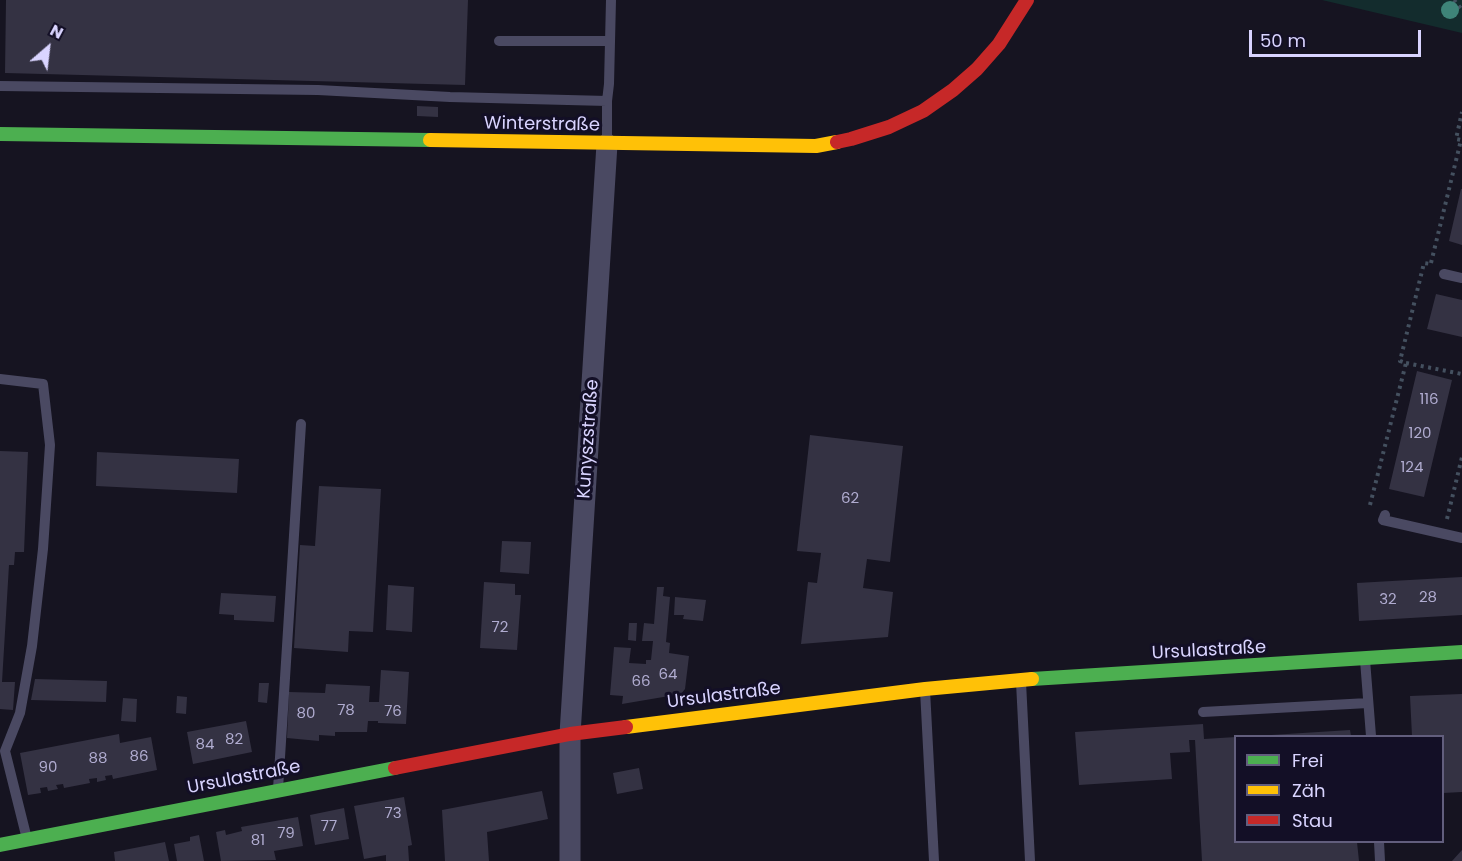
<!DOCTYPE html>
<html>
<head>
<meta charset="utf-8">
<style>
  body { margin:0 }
  #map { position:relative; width:1462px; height:861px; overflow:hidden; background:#161421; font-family:Poppins,sans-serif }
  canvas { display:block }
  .legend { position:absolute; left:1234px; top:735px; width:210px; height:108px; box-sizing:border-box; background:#130f26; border:2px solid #625e7d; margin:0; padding:8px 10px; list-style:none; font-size:18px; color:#d9d4ff }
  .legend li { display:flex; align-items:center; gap:12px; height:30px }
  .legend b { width:30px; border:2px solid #625e7d }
  .north { position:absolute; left:18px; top:18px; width:60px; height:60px; -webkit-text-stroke:4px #130f26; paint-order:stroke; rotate:28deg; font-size:16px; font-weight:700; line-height:24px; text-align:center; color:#d9d4ff }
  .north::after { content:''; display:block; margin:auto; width:21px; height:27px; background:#d9d4ff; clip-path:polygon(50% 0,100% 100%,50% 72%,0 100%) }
  .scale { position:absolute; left:1249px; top:30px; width:172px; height:27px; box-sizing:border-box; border:3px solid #d9d4ff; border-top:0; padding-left:8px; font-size:18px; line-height:21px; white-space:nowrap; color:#d9d4ff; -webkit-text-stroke:4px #130f26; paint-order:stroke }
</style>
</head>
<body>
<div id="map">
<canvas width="1462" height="861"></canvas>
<ul class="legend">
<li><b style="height:8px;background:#4caf50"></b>Frei</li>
<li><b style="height:8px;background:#ffc107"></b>Zäh</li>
<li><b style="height:8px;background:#c62828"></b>Stau</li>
</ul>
<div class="north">N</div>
<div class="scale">50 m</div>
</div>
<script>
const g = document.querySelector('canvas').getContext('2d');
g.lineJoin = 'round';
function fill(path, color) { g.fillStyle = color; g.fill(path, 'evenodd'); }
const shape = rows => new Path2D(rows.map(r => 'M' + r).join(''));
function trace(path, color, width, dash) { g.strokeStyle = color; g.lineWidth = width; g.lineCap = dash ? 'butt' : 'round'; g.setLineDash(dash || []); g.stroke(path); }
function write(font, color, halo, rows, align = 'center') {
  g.font = font + ' Poppins,sans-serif'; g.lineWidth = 6; g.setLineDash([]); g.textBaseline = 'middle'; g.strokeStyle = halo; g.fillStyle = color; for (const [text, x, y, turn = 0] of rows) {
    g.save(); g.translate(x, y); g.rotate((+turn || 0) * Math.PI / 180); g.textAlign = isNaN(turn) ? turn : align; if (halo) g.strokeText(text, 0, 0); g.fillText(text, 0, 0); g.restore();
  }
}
const green = shape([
  [1322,0,1462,0,1462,33]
]);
const building = shape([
  [6,0,468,0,465,85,5,73],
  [417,106,438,107,438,117,417,116],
  [1461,189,1462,189,1462,245,1449,241],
  [1436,294,1462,300,1462,337,1427,329],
  [1417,371,1452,380,1424,497,1389,489],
  [810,435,903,446,890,562,867,559,863,588,893,592,888,637,801,644,808,582,817,583,821,553,797,551],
  [0,451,28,452,24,552,15,552,14,565,9,565,2,682,15,682,13,710,0,709],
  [97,452,239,459,237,493,96,486],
  [319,486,381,489,373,632,349,631,348,652,294,648,300,545,315,546],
  [502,541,531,542,529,574,500,572],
  [1462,577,1462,615,1359,621,1357,583],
  [484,582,515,584,515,595,521,595,517,650,480,648],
  [388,585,414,587,412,632,386,630],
  [657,587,664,587,663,596,670,597,666,642,670,643,669,653,689,656,685,689,681,694,622,704,623,696,610,695,614,647,631,648,629,663,646,664,646,660,651,660,653,641,642,641,644,623,654,624],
  [221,593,276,596,274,622,234,620,234,615,219,614],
  [675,597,706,600,703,621,683,619,684,615,674,615],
  [629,623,637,623,636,641,628,640],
  [381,670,409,672,406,724,378,723,378,721,368,721,367,732,335,732,335,736,319,735,319,741,287,738,289,692,325,693,326,684,370,686,369,702,379,702],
  [35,679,107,681,106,702,31,700],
  [259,683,269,683,267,703,258,702],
  [1462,694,1462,792,1443,793,1443,736,1412,736,1410,696],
  [177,696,187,697,186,714,176,713],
  [123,698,137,699,136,722,121,721],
  [246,721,252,752,193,764,187,732],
  [1203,724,1204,739,1236,737,1236,842,1357,842,1359,861,1202,861,1195,740,1189,740,1190,752,1170,753,1172,779,1079,785,1075,732],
  [1350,730,1351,736,1271,736,1271,735],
  [119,734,120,743,151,737,157,770,113,779,112,775,105,776,106,780,97,782,97,778,89,779,90,783,64,788,63,784,56,785,58,789,48,791,47,787,40,788,41,793,28,795,20,753],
  [639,768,643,789,617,794,613,773],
  [542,791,548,819,487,832,489,861,445,861,442,810],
  [404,797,412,845,408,846,409,861,386,861,386,855,364,859,354,806],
  [344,808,349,839,315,845,310,815],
  [298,817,303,846,274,851,276,860,221,861,216,832,225,830,226,835,242,831,241,827],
  [199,835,204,861,177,861,174,844,190,841,190,837],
  [165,842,169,861,115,861,114,852],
  [1462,850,1462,861,1452,861]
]);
const path = shape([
  [1454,0,1462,10],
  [1431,263,1461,140,1456,139,1462,112],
  [1406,363,1462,374],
  [1370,505,1406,363,1400,361,1424,263,1431,264],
  [1447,519,1462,457]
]);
const lane = shape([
  [499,41,610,41],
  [0,86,318,90,450,97,607,101],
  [607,141,607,101,609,84,611,0],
  [1444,274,1462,278],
  [0,379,43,384,50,445,43,549,32,646,20,713,5,751,27,839],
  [1385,515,1383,520,1462,538],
  [1365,660,1371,736],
  [1021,682,1030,861],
  [925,690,934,861],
  [1203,712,1368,703],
  [278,789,301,424],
  [1379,842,1380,861]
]);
const street = shape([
  [570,861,570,734,607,144]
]);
const fast = shape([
  [0,134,430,140],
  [1032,679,1462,652],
  [0,845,395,768]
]);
const slow = shape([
  [430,140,816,146,837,142],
  [626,727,925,689,1032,679]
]);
const jam = shape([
  [837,142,851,139,889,127,923,111,953,90,977,69,999,44,1027,0],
  [395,768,570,734,626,727]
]);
const trees = [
  [1450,10]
];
const numberNames = [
  ["116",1429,400],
  ["120",1420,434],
  ["124",1412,468],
  ["62",850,499],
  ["28",1428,598],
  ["32",1388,600],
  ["72",500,628],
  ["64",668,675],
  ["66",641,682],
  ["78",346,711],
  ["76",393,712],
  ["80",306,714],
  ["82",234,740],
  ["84",205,745],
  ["86",139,757],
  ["88",98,759],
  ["90",48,768],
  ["73",393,814],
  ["77",329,827],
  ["79",286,834],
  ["81",258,841]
];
const streetNames = [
  ["Winterstraße",542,125,1],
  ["Kunyszstraße",589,439,-86],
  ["Ursulastraße",1209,651,-3],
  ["Ursulastraße",724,696,-7],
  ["Ursulastraße",244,778,-11]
];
fill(green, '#132c2d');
fill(building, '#343243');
trace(path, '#44505f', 4, [3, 4.5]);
trace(lane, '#4a4962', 10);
trace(street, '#4a4962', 21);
trace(fast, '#4caf50', 14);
trace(slow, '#ffc107', 14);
trace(jam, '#c62828', 14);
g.fillStyle = '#3e8478';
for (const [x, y] of trees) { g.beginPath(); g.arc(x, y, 9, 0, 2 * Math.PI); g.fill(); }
write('15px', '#b0acd0', null, numberNames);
write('18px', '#d9d4ff', '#130f26', streetNames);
</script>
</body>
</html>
